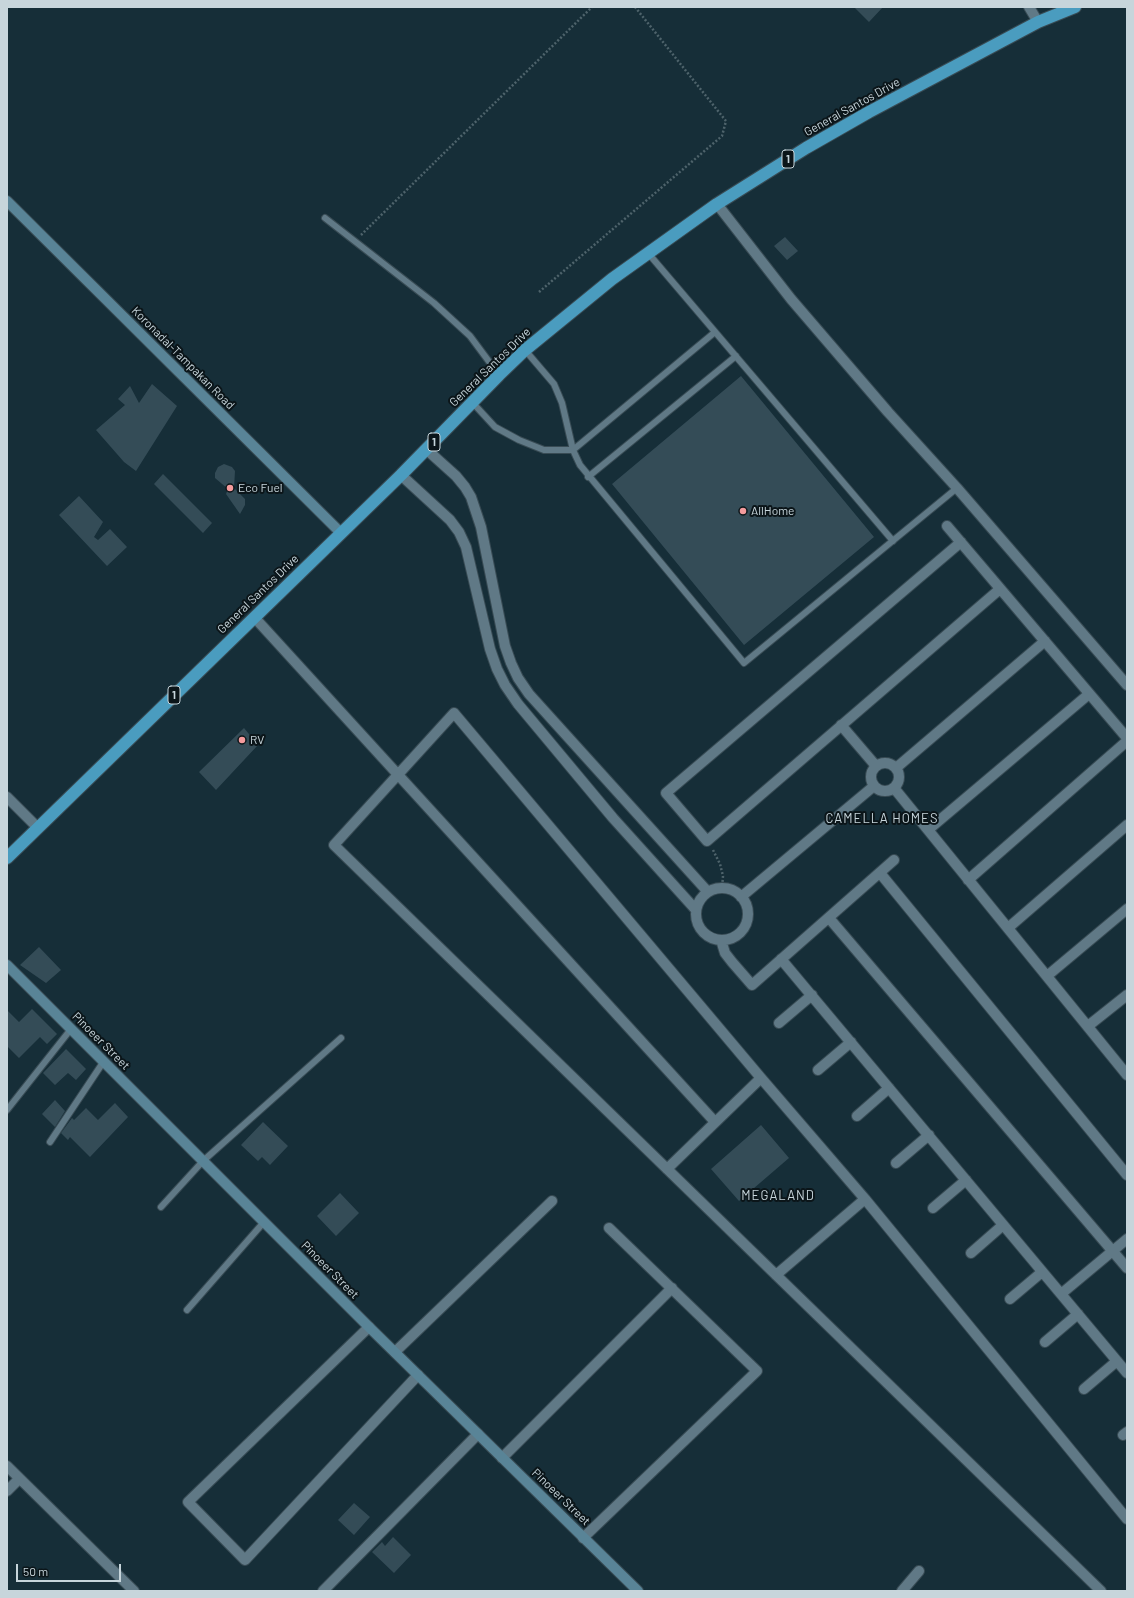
<!DOCTYPE html>
<html>
<head>
<meta charset="utf-8">
<style>
  body { margin:0 }
  #map { position:relative; width:1134px; height:1598px; overflow:hidden; background:#162e38; font-family:Barlow,sans-serif }
  canvas { display:block }
  .frame { position:absolute; inset:0; border:8px solid #c7d5db; pointer-events:none }
  .scale { position:absolute; left:16px; top:1564px; width:105px; height:18px; box-sizing:border-box; border:2px solid #c7d5db; border-top:0; padding-left:5px; font-size:12px; line-height:14px; white-space:nowrap; color:#c7d5db; -webkit-text-stroke:3px #0b1519; paint-order:stroke }
</style>
</head>
<body>
<div id="map">
<canvas width="1134" height="1598"></canvas>
<div class="frame"></div>
<div class="scale">50 m</div>
</div>
<script>
const g = document.querySelector('canvas').getContext('2d');
g.lineJoin = 'round';
function fill(path, color) { g.fillStyle = color; g.fill(path, 'evenodd'); }
const shape = rows => new Path2D(rows.map(r => 'M' + r).join(''));
function trace(path, color, width, dash) { g.strokeStyle = color; g.lineWidth = width; g.lineCap = dash ? 'butt' : 'round'; g.setLineDash(dash || []); g.stroke(path); }
function write(font, color, halo, rows, align = 'center') {
  g.font = font + ' Barlow,sans-serif'; g.lineWidth = 4; g.setLineDash([]); g.textBaseline = 'middle'; g.strokeStyle = halo; g.fillStyle = color; for (const [text, x, y, turn = 0] of rows) {
    g.save(); g.translate(x, y); g.rotate((+turn || 0) * Math.PI / 180); g.textAlign = isNaN(turn) ? turn : align; if (halo) g.strokeText(text, 0, 0); g.fillText(text, 0, 0); g.restore();
  }
}
const building = shape([
  [854,7,883,7,869,22],
  [785,237,798,251,787,260,774,246],
  [741,376,874,537,744,645,612,484],
  [152,384,177,406,136,471,124,462,96,430,125,405,118,399,130,386,139,403],
  [224,464,232,467,235,471,234,488,245,499,245,505,240,514,226,494,228,489,215,478,215,473,218,467],
  [163,474,212,523,203,533,154,484],
  [79,496,103,522,94,537,98,540,110,529,127,547,107,566,59,515],
  [244,728,258,745,216,790,199,772],
  [39,947,61,970,46,983,20,965],
  [32,1009,57,1034,47,1044,40,1037,19,1058,7,1046,7,1010,19,1022],
  [66,1049,86,1069,76,1080,68,1073,55,1085,43,1073],
  [55,1100,65,1111,55,1127,42,1114],
  [115,1103,128,1117,90,1157,70,1137,68,1140,61,1133,72,1118,74,1120,86,1108,98,1120],
  [263,1122,288,1146,270,1165,262,1157,258,1161,241,1145],
  [761,1125,789,1158,739,1201,711,1169],
  [340,1193,359,1213,336,1236,317,1216],
  [354,1503,370,1517,354,1535,338,1520],
  [393,1537,411,1555,394,1573,372,1552,382,1542,385,1546]
]);
const path = shape([
  [361,235,592,7],
  [539,292,722,136,726,121,635,7],
  [713,850,720,864,723,876,722,888]
]);
const lane = shape([
  [325,218,434,303,470,336,499,375],
  [648,253,893,541],
  [525,350,554,384,562,403,573,450,580,465,744,663,957,488],
  [472,402,495,427,519,440,544,450,573,450,715,332],
  [588,477,736,356],
  [7,1110,71,1029],
  [50,1142,104,1061],
  [161,1207,203,1161,341,1038],
  [187,1310,264,1222]
]);
const street = shape([
  [1029,7,1038,22],
  [717,204,791,299,888,412,957,488,1127,685],
  [426,449,456,476,465,487,471,497,481,527,505,646,511,663,518,678,529,694,708,892],
  [401,475,450,520,459,532,466,547,490,649,497,669,505,685,518,704,613,818,696,910],
  [947,526,1127,738],
  [961,542,666,793,707,841,1000,589],
  [255,618,715,1122],
  [841,725,876,766],
  '871 777a14 14 0 1 1 28 0a14 14 0 1 1-28 0Z',
  [896,768,1045,641],
  [894,788,1127,1075],
  [7,797,38,828],
  [928,830,1089,694],
  [880,873,1127,1175],
  [968,880,1127,741],
  '696 914a26 26 0 1 1 52 0a26 26 0 1 1-52 0Z',
  [741,897,874,786],
  [829,918,1127,1268],
  [1008,928,1127,825],
  [721,940,725,953,732,962,752,985,894,860],
  [781,959,1127,1373],
  [1047,976,1127,909],
  [779,1023,812,995],
  [1088,1026,1127,995],
  [818,1070,851,1042],
  [857,1116,889,1088],
  [896,1163,929,1135],
  [667,1169,761,1078],
  [933,1208,966,1180],
  [971,1253,1003,1225],
  [776,1275,865,1199],
  [1061,1294,1127,1239],
  [1010,1299,1042,1272],
  [369,1327,188,1502,245,1560,418,1375],
  [1045,1342,1078,1314],
  [395,1352,552,1201],
  [1084,1389,1117,1361],
  [1123,1435,1127,1432],
  [502,1458,672,1288],
  [7,1466,134,1591],
  [7,1491,19,1479],
  [583,1538,757,1371,609,1228],
  [323,1591,478,1434],
  [902,1591,919,1571],
  [1101,1591,334,845,454,713,761,1078,865,1199,1127,1519]
]);
const secondary = shape([
  [7,201,341,533],
  [7,965,369,1327,638,1591]
]);
const highway = shape([
  [7,858,401,475,499,375,525,350,612,279,717,204,806,148,869,112,1038,22,1075,7]
]);
const markers = [
  [230,488,4,"#f59b9d"],
  [743,511,4,"#f59b9d"],
  [242,740,4,"#f59b9d"]
];
const shields = [
  [788,159,12],
  [434,442,12],
  [174,695,12]
];
const shieldNames = [
  ["1",788,159],
  ["1",434,442],
  ["1",174,695]
];
const streetNames = [
  ["General Santos Drive",852,107,-29],
  ["Koronadal-Tampakan Road",183,358,45],
  ["General Santos Drive",490,367,-44],
  ["General Santos Drive",258,594,-44],
  ["Pinoeer Street",101,1041,45],
  ["Pinoeer Street",330,1270,45],
  ["Pinoeer Street",561,1497,44]
];
const poiNames = [
  ["Eco Fuel",238,488],
  ["AllHome",751,511],
  ["RV",250,740]
];
const neighbourhoodNames = [
  ["CAMELLA HOMES",882,819],
  ["MEGALAND",778,1196]
];
fill(building, '#344c57');
trace(lane, '#384b54', 8);
trace(street, '#384b54', 12);
trace(secondary, '#384b54', 12);
trace(highway, '#384b54', 14);
trace(path, '#4e636b', 2.5, [2, 2]);
trace(lane, '#607986', 6);
trace(street, '#607986', 10);
trace(secondary, '#598497', 10);
trace(highway, '#4a9cbf', 12);
for (const [x, y, r, color] of markers) { const dot = new Path2D(); dot.arc(x, y, r, 0, 2 * Math.PI); g.fillStyle = color; g.fill(dot); trace(dot, '#0b1519', 1.5); }
for (const [x, y, w] of shields) { const box = new Path2D(); box.roundRect(x - w / 2, y - 9, w, 18, 3); g.fillStyle = '#0b1519'; g.fill(box); trace(box, '#c7d5db', 1); }
write('bold 11px', '#c7d5db', null, shieldNames);
write('12px', '#c7d5db', '#0b1519', streetNames);
write('12px', '#c7d5db', '#0b1519', poiNames, 'left');
g.letterSpacing = '1px';
write('13px', '#c7d5db', '#0b1519', neighbourhoodNames);
g.letterSpacing = '0px';
</script>
</body>
</html>
